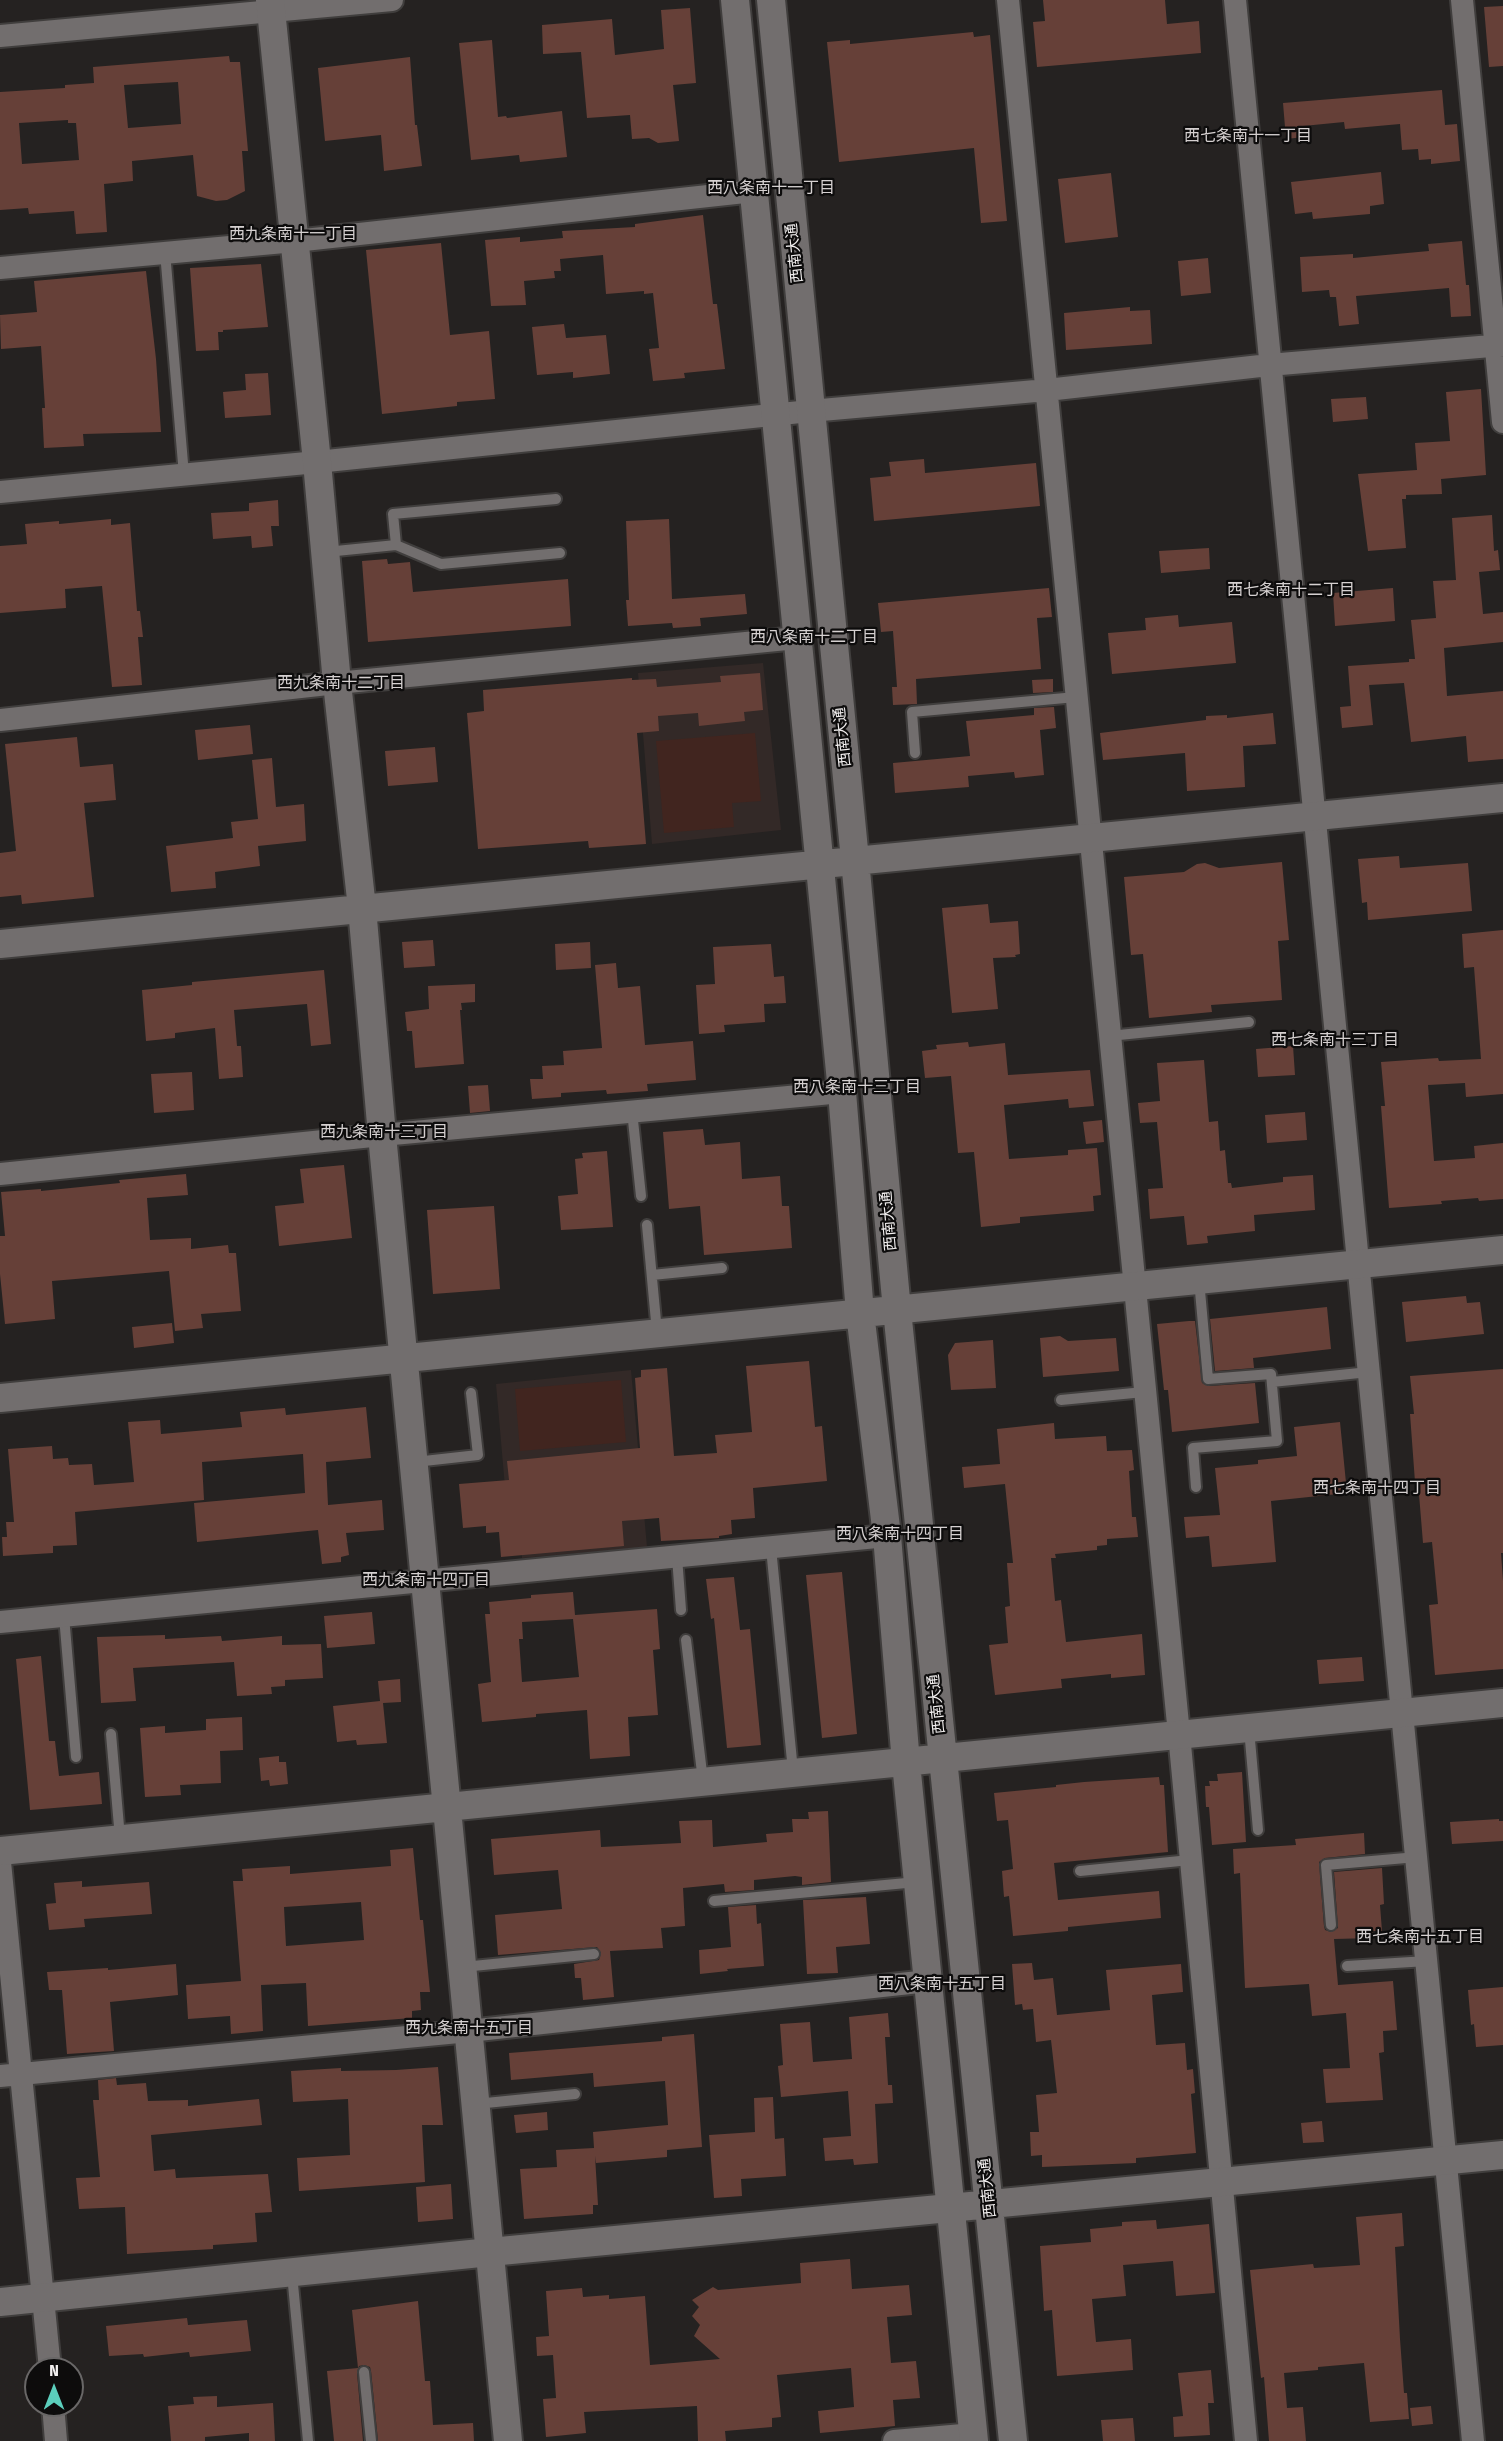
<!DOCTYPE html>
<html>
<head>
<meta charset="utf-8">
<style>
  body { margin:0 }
  #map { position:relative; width:1503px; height:2441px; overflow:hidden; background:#252221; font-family:"Fira Sans Condensed",sans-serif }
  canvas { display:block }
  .north { position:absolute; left:24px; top:2357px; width:60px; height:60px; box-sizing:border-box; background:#0d0c0c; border:2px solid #696767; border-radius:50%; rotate:0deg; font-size:16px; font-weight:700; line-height:24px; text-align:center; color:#f3f0f0 }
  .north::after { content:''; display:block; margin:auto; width:21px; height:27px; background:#5bcebc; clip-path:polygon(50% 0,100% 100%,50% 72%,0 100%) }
</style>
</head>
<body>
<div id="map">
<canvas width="1503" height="2441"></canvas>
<div class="north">N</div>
</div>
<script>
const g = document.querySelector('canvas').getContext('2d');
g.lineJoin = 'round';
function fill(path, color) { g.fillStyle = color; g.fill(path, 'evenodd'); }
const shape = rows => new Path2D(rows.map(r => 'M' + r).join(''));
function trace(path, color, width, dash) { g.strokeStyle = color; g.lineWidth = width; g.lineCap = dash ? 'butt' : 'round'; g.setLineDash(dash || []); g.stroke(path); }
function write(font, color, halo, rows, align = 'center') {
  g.font = font + ' "Fira Sans Condensed","Noto Sans JP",sans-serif'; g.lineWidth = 4.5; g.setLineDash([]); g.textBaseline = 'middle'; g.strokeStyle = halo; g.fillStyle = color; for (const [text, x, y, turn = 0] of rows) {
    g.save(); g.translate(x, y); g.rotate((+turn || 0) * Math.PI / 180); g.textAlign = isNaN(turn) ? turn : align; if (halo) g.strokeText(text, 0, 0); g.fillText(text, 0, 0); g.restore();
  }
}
const built = shape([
  [763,663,781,830,652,844,638,673],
  [631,1370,647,1547,522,1558,521,1532,509,1533,496,1384]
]);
const green = shape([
  [755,733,761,801,732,803,734,827,664,833,656,741],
  [621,1380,626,1442,520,1451,515,1389]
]);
const building = shape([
  [1043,0,1165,0,1167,24,1199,21,1201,53,1037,67,1033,22,1045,21],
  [1503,6,1503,66,1489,67,1484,7],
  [690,8,696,83,673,85,679,141,658,143,649,138,632,139,630,115,587,118,581,52,543,54,542,25,612,19,615,55,664,49,661,10],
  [973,32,974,37,990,35,1007,221,981,223,974,148,839,162,827,42,850,40,850,44],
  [492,40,498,117,506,116,507,118,562,111,567,157,520,162,519,155,471,160,459,43],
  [229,56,230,62,240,62,248,151,242,151,245,191,227,200,216,201,197,196,193,155,132,161,133,181,104,184,107,232,76,234,74,211,29,214,28,208,0,210,0,92,65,88,65,85,94,83,93,67],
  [178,82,181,124,128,128,124,85],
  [68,120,68,123,76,123,79,160,22,164,19,123],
  [410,57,415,125,417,125,422,166,384,171,381,135,325,141,318,68],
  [1442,90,1445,125,1457,124,1460,161,1431,164,1431,159,1419,160,1418,149,1402,150,1400,124,1345,129,1344,122,1303,126,1304,137,1286,139,1283,103],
  [1381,172,1384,204,1370,206,1370,214,1313,219,1312,212,1295,214,1291,182],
  [1111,173,1118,237,1065,243,1058,179],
  [703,215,713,304,717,304,725,369,684,373,685,378,653,381,649,349,659,348,653,293,644,294,644,291,606,294,603,255,560,259,561,271,554,271,555,278,524,281,526,305,491,306,485,240,520,237,520,242,563,238,562,231,635,227,635,224],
  [1462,241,1466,285,1469,285,1471,316,1451,317,1449,288,1356,296,1359,324,1339,326,1336,297,1330,297,1329,290,1302,292,1300,257,1353,254,1353,258,1429,251,1428,244],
  [441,243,450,335,489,331,495,399,457,402,457,406,382,414,366,250],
  [1208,258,1211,293,1181,296,1178,261],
  [261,264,268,327,223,330,223,332,218,332,219,350,196,351,190,268],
  [146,271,156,359,161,432,83,434,84,446,44,448,42,408,45,408,41,346,1,349,0,315,37,312,34,281],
  [1130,307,1130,311,1150,310,1152,344,1066,350,1064,313],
  [564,324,566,338,606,335,610,374,573,378,573,372,537,375,532,327],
  [268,373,271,415,225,418,223,392,246,390,245,374],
  [1481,389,1486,475,1441,479,1442,494,1406,495,1406,499,1402,499,1406,548,1368,551,1358,474,1417,470,1415,443,1450,441,1446,392],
  [1366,397,1368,419,1333,422,1331,399],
  [924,459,925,473,1036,463,1040,506,874,521,870,478,891,476,889,462],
  [278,500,279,526,271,526,273,546,252,548,251,536,213,539,211,513,249,511,249,503],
  [1492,515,1494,551,1498,550,1500,570,1479,572,1483,614,1503,612,1503,642,1444,648,1447,696,1503,691,1503,759,1468,762,1466,736,1411,742,1404,683,1369,685,1373,725,1342,728,1340,707,1351,706,1348,666,1409,662,1409,659,1415,659,1411,620,1436,618,1433,581,1456,580,1452,518],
  [111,519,111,525,130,523,137,611,140,611,143,637,138,637,142,685,112,687,102,586,65,589,66,608,0,613,0,546,27,544,25,524,59,521,59,524],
  [669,519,672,599,745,594,747,614,700,618,701,626,673,628,672,623,628,626,626,600,629,600,626,521],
  [1209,548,1210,569,1161,573,1159,551],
  [387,559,388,564,410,562,413,592,568,579,571,626,368,642,362,561],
  [1049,588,1052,617,1037,618,1041,669,916,679,917,704,893,705,892,687,897,687,893,631,881,632,878,603],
  [1393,588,1395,621,1335,626,1333,593],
  [1178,615,1179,627,1232,622,1236,663,1112,674,1108,633,1146,630,1145,618],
  [760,673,763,710,744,712,745,721,699,726,698,713,658,716,659,731,637,733,646,844,589,848,588,841,478,849,467,713,484,711,483,690,632,678,632,680,656,679,657,687,721,682,720,676],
  [1053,679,1053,692,1033,693,1032,680],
  [1054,707,1056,728,1040,730,1044,775,1015,778,1014,772,968,776,969,787,895,793,893,763,970,756,966,721,1034,715,1034,708],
  [1273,713,1276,744,1243,746,1245,787,1187,791,1185,753,1103,760,1100,733,1206,720,1206,716,1227,715,1227,718],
  [250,725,253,754,198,760,195,730],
  [77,737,80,767,113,764,116,800,84,803,94,897,22,904,21,895,0,897,0,853,16,851,5,744],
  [435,747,438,782,388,786,385,751],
  [272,758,276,807,304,804,306,841,258,846,260,866,215,872,216,888,171,892,166,846,233,838,231,822,258,819,252,760],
  [1399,856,1400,868,1468,863,1472,911,1368,920,1367,902,1362,903,1358,859],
  [1282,862,1289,940,1278,941,1282,1000,1211,1005,1212,1012,1149,1018,1143,954,1131,955,1124,877,1184,872,1197,864,1205,863,1219,868],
  [988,904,990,923,1018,921,1020,954,1015,955,1016,957,993,958,998,1009,952,1013,942,908],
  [1503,930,1503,1094,1466,1097,1465,1083,1428,1085,1434,1161,1475,1158,1474,1146,1503,1143,1503,1199,1479,1201,1478,1198,1441,1201,1442,1204,1389,1208,1381,1106,1385,1106,1381,1062,1438,1058,1439,1061,1481,1059,1474,967,1464,968,1462,934],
  [433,940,435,966,404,968,402,942],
  [590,942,591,968,556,970,555,944],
  [771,944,774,977,784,976,786,1003,764,1004,765,1022,724,1025,725,1032,699,1034,696,985,715,984,713,947],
  [616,963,618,988,640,986,645,1045,693,1041,696,1080,647,1084,648,1091,607,1094,606,1090,561,1093,561,1097,532,1099,530,1079,543,1079,542,1066,564,1065,563,1051,602,1048,595,965],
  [324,970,331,1044,311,1046,307,1004,234,1010,237,1046,241,1046,243,1077,219,1079,215,1028,175,1033,175,1038,146,1041,142,990,192,985,192,982],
  [475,984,475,1002,461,1003,462,1010,460,1010,464,1064,415,1068,412,1031,407,1031,405,1012,429,1009,428,986],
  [968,1042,969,1047,1005,1043,1008,1075,1090,1070,1094,1106,1069,1108,1068,1099,1004,1105,1009,1159,1068,1155,1068,1150,1097,1148,1101,1195,1093,1196,1094,1211,1020,1217,1020,1223,981,1227,974,1152,958,1153,951,1076,925,1078,922,1051,937,1049,936,1045],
  [1293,1046,1295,1075,1258,1077,1256,1049],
  [1204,1060,1209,1122,1218,1121,1220,1151,1225,1150,1228,1183,1231,1183,1232,1188,1283,1182,1283,1177,1313,1175,1315,1210,1254,1215,1255,1231,1207,1236,1208,1243,1187,1245,1184,1216,1150,1219,1148,1189,1163,1188,1157,1122,1140,1123,1138,1103,1160,1101,1157,1063],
  [192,1072,194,1110,154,1113,151,1074],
  [488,1085,490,1111,470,1113,468,1086],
  [1305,1112,1307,1140,1267,1143,1265,1115],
  [1102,1120,1104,1142,1086,1144,1083,1122],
  [703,1129,705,1145,740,1142,742,1179,780,1176,782,1206,789,1206,792,1248,704,1255,700,1206,669,1209,663,1132],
  [607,1151,613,1227,561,1230,558,1196,578,1194,575,1159,583,1158,582,1153],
  [344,1165,352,1238,279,1246,275,1206,304,1203,300,1169],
  [186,1174,188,1195,147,1198,150,1240,191,1238,191,1249,228,1245,229,1253,236,1253,241,1311,201,1314,203,1328,175,1331,169,1271,52,1281,55,1319,5,1324,0,1274,0,1236,5,1236,1,1192,41,1189,41,1191,120,1183,119,1180],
  [494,1206,500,1289,433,1294,427,1210],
  [1466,1296,1467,1303,1480,1302,1484,1334,1406,1342,1402,1302],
  [1327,1307,1331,1349,1253,1358,1254,1368,1215,1371,1210,1319],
  [1189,1321,1195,1321,1202,1383,1209,1386,1255,1383,1259,1423,1172,1432,1168,1390,1164,1390,1157,1324],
  [172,1323,174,1343,134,1348,132,1327],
  [1060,1336,1068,1341,1116,1338,1119,1371,1043,1377,1040,1338],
  [993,1340,996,1388,951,1390,948,1355,955,1343],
  [809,1361,815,1427,822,1426,827,1481,753,1488,755,1518,731,1520,732,1534,719,1536,719,1538,661,1541,659,1518,622,1521,624,1546,501,1557,499,1532,486,1533,486,1526,463,1528,459,1484,509,1480,507,1461,640,1448,635,1378,641,1377,641,1370,667,1368,674,1456,717,1453,715,1435,752,1432,746,1366],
  [1503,1369,1503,1553,1501,1553,1503,1581,1503,1669,1435,1675,1429,1605,1438,1604,1432,1542,1423,1543,1418,1482,1415,1482,1410,1414,1414,1414,1410,1376],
  [366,1407,371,1458,326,1462,328,1505,382,1500,384,1530,346,1533,349,1555,341,1557,341,1562,322,1564,318,1530,197,1542,194,1503,305,1493,303,1454,202,1462,204,1500,75,1512,77,1545,53,1546,53,1553,3,1556,2,1537,7,1537,6,1522,14,1522,8,1449,52,1446,53,1459,68,1458,69,1465,92,1464,94,1485,134,1482,128,1422,160,1420,161,1434,242,1427,240,1412,285,1408,286,1415],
  [1340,1422,1347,1493,1271,1501,1276,1562,1212,1567,1209,1536,1186,1538,1184,1517,1220,1515,1215,1468,1258,1464,1258,1460,1297,1456,1294,1427],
  [1054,1423,1055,1439,1106,1436,1107,1451,1132,1450,1134,1470,1129,1471,1132,1517,1136,1517,1138,1537,1107,1539,1107,1545,1097,1546,1097,1550,1055,1554,1056,1558,1051,1558,1055,1601,1061,1600,1066,1642,1142,1634,1145,1675,1111,1678,1111,1674,1061,1679,1062,1688,995,1695,989,1645,1008,1643,1005,1607,1010,1606,1007,1563,1013,1563,1005,1484,964,1488,962,1467,1000,1464,997,1429],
  [842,1572,857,1734,822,1738,806,1575],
  [734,1577,740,1630,750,1629,761,1745,727,1748,714,1618,711,1619,706,1579],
  [573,1592,575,1615,657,1609,660,1649,653,1650,658,1715,628,1717,630,1756,590,1759,587,1710,536,1714,536,1717,482,1722,478,1684,491,1682,485,1614,490,1614,489,1602,531,1598,531,1595],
  [573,1619,579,1677,522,1682,519,1639,523,1639,522,1622],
  [372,1612,375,1644,327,1648,324,1616],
  [165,1635,165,1639,221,1636,222,1641,282,1636,282,1645,321,1644,323,1678,285,1680,285,1686,271,1687,272,1694,237,1696,234,1662,133,1668,136,1701,101,1703,97,1637],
  [41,1656,49,1741,55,1741,59,1776,99,1772,102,1804,30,1810,16,1659],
  [1362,1657,1364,1681,1319,1684,1317,1660],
  [400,1679,401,1702,383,1703,387,1743,357,1745,356,1740,337,1742,333,1706,380,1701,378,1681],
  [242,1717,243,1750,220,1751,221,1783,180,1785,181,1795,145,1797,140,1728,165,1726,165,1733,206,1730,206,1719],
  [279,1756,279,1762,286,1762,288,1784,270,1786,269,1780,261,1781,259,1758],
  [1242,1772,1246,1842,1212,1845,1209,1807,1206,1807,1205,1786,1210,1786,1209,1781,1218,1781,1217,1774],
  [1159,1777,1160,1785,1164,1785,1168,1852,1054,1863,1058,1900,1159,1891,1161,1918,1068,1927,1068,1931,1013,1936,1009,1896,1004,1897,1002,1871,1013,1869,1008,1820,997,1821,994,1793,1056,1787,1056,1785,1084,1782],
  [828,1811,831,1882,802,1885,802,1877,795,1876,754,1880,754,1890,725,1892,724,1884,683,1888,685,1926,661,1928,663,1948,610,1951,614,1997,583,2000,581,1978,575,1978,574,1964,599,1960,601,1953,597,1947,498,1955,495,1915,562,1909,558,1870,494,1875,491,1839,600,1830,601,1847,681,1843,679,1821,712,1820,713,1847,767,1842,766,1834,793,1832,792,1819,809,1819,808,1812],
  [1499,1819,1499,1821,1503,1821,1503,1841,1452,1844,1450,1822],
  [1364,1833,1365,1854,1325,1858,1319,1862,1324,1926,1325,1930,1331,1932,1338,1928,1334,1872,1382,1868,1384,1904,1380,1905,1382,1931,1373,1931,1373,1938,1334,1939,1338,1985,1393,1981,1397,2030,1383,2031,1384,2052,1379,2053,1383,2100,1326,2103,1323,2069,1350,2068,1346,2013,1312,2016,1309,1984,1245,1988,1240,1873,1234,1874,1233,1849,1296,1845,1295,1839],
  [413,1848,420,1920,423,1920,430,1992,420,1992,421,2010,412,2011,412,2018,308,2026,306,1983,261,1985,263,2031,231,2034,230,2016,188,2019,186,1985,241,1981,233,1881,243,1881,242,1869,290,1866,290,1874,391,1866,390,1850],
  [361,1902,364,1940,286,1946,284,1907],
  [82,1881,82,1887,149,1882,152,1914,84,1919,85,1927,49,1930,46,1904,56,1903,54,1883],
  [866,1897,870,1944,836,1947,838,1973,807,1974,803,1900],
  [756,1905,757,1924,761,1923,764,1966,727,1969,728,1971,700,1974,699,1950,731,1947,728,1907],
  [1032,1963,1034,1980,1053,1978,1057,2015,1110,2010,1106,1970,1181,1964,1183,1992,1152,1995,1156,2045,1185,2043,1187,2070,1193,2069,1195,2093,1191,2094,1196,2153,1136,2158,1136,2163,1042,2167,1042,2155,1031,2156,1030,2132,1039,2132,1036,2095,1057,2093,1051,2040,1036,2042,1033,2009,1023,2010,1022,2004,1015,2005,1012,1964],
  [176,1964,178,1995,110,2002,114,2051,67,2054,62,1990,49,1990,47,1972,108,1968,108,1970],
  [1503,1987,1503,2045,1476,2047,1474,2024,1471,2025,1468,1990],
  [888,2013,890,2037,885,2037,888,2085,892,2085,893,2103,875,2104,878,2163,854,2165,853,2159,825,2161,823,2138,851,2136,848,2091,781,2097,778,2066,783,2065,780,2024,810,2022,813,2062,852,2059,849,2017],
  [694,2034,702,2147,667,2150,667,2157,596,2163,595,2156,598,2205,593,2205,593,2214,524,2219,520,2169,557,2167,556,2150,594,2148,593,2132,668,2125,665,2081,594,2087,593,2073,511,2080,509,2053,662,2041,662,2037],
  [438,2067,443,2125,422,2125,425,2182,299,2191,297,2158,350,2155,348,2099,293,2102,291,2071,341,2068,341,2071,396,2070],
  [116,2078,117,2085,146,2083,148,2101,188,2100,188,2106,259,2099,262,2125,151,2135,154,2171,175,2169,176,2178,268,2174,272,2212,255,2213,257,2242,213,2245,213,2249,127,2254,125,2207,79,2209,76,2178,100,2177,93,2100,99,2100,98,2080],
  [773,2097,775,2139,784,2138,786,2176,741,2179,742,2196,714,2198,709,2135,755,2132,754,2098],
  [547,2112,548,2130,516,2133,514,2115],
  [1322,2121,1324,2142,1303,2143,1301,2123],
  [451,2184,453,2219,418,2222,416,2187],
  [1402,2213,1404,2246,1395,2247,1400,2339,1404,2393,1407,2393,1409,2419,1370,2422,1364,2363,1318,2367,1318,2370,1284,2373,1287,2408,1303,2407,1306,2441,1269,2441,1264,2377,1261,2378,1250,2270,1313,2264,1314,2268,1360,2265,1356,2217],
  [1156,2220,1157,2229,1209,2224,1215,2293,1176,2296,1173,2261,1123,2265,1126,2296,1092,2299,1096,2342,1131,2339,1133,2370,1057,2376,1052,2310,1044,2311,1040,2246,1091,2242,1090,2229,1122,2226,1122,2222],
  [850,2259,852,2289,909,2285,912,2315,887,2317,891,2363,916,2361,920,2398,893,2400,895,2426,820,2433,818,2411,854,2407,851,2368,777,2375,781,2417,772,2418,772,2427,725,2431,726,2441,698,2441,697,2406,584,2412,586,2433,546,2437,543,2399,556,2398,553,2355,537,2356,536,2337,549,2336,546,2291,582,2288,583,2297,609,2295,609,2299,645,2296,650,2365,720,2359,694,2336,700,2325,692,2316,699,2307,692,2300,713,2287,718,2290,801,2283,800,2263],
  [418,2301,425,2381,430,2381,433,2425,473,2423,474,2441,378,2441,371,2371,370,2367,364,2365,359,2366,357,2373,363,2441,334,2441,327,2371,358,2368,352,2310],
  [187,2318,188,2325,247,2320,251,2351,190,2357,189,2352,144,2357,143,2354,109,2356,106,2326],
  [1211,2370,1214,2403,1208,2403,1210,2435,1174,2437,1173,2417,1183,2416,1178,2373],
  [217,2396,217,2407,273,2403,275,2441,249,2441,249,2433,205,2437,205,2441,171,2441,168,2406,194,2404,193,2397],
  [1431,2406,1433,2424,1412,2426,1410,2408],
  [1133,2418,1135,2441,1103,2441,1101,2420]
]);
const service = shape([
  [165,252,184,475],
  [396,545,441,564,560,553],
  [326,552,396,545,393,514,556,499],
  [915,753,912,712,1076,697],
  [1109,1036,1249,1022],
  [632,1111,641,1196],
  [647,1225,657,1332],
  [652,1275,722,1268],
  [1272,1382,1369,1372],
  [1061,1400,1144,1392],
  [415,1462,478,1455,471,1393],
  [1196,1487,1193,1448,1277,1441,1271,1374,1208,1379,1199,1280],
  [771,1548,793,1771],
  [677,1557,681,1610],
  [64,1616,76,1757],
  [686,1640,703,1781],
  [1249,1729,1258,1830],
  [111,1734,120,1838],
  [1080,1871,1190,1860],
  [714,1901,917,1882],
  [1331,1925,1326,1865,1417,1857],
  [1347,1966,1427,1961],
  [463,1967,594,1954],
  [476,2104,575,2094],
  [292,2274,308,2441],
  [364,2372,371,2441]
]);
const minor = shape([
  [1008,0,1179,1734,1246,2441],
  [1235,0,1473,2441],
  [1462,0,1503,422],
  [0,36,392,0],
  [0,268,295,241,754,191],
  [0,492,317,462,810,411,1047,390,1269,365,1503,345],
  [0,720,337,683,797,638],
  [0,1174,382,1135,842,1092],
  [0,1622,887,1536],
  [0,1862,50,2369],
  [0,2076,469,2031,928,1981],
  [53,2405,56,2441],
  [894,2441,974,2434]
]);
const tertiary = shape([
  [270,0,317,462,337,683,362,908,382,1135,508,2441],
  [735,0,842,1092,860,1313,887,1536,906,1763,974,2441],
  [771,0,855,860,897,1310,1013,2441],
  [0,944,1503,798],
  [0,1398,1503,1250],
  [0,1851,1503,1703],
  [0,2302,490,2252,1503,2155]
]);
const streetNames = [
  ["西南大通",795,253,-96],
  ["西南大通",843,737,-96],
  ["西南大通",889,1221,-95],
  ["西南大通",937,1704,-96],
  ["西南大通",988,2188,-96]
];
const neighbourhoodNames = [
  ["西七条南十一丁目",1248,137],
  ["西八条南十一丁目",771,189],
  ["西九条南十一丁目",293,235],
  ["西七条南十二丁目",1291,591],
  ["西八条南十二丁目",814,638],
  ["西九条南十二丁目",341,684],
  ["西七条南十三丁目",1335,1041],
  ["西八条南十三丁目",857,1088],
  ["西九条南十三丁目",384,1133],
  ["西七条南十四丁目",1377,1489],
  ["西八条南十四丁目",900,1535],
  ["西九条南十四丁目",426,1581],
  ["西七条南十五丁目",1420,1938],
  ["西八条南十五丁目",942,1985],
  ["西九条南十五丁目",469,2029]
];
fill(built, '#332927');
fill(green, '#41251f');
fill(building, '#664038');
trace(service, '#403e3d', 14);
trace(minor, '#403e3d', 26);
trace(tertiary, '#403e3d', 32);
trace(service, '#726e6e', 10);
trace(minor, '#726e6e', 22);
trace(tertiary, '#726e6e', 28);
write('15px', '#f3f0f0', '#0d0c0c', streetNames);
write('16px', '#d5d0d0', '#0d0c0c', neighbourhoodNames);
</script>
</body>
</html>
